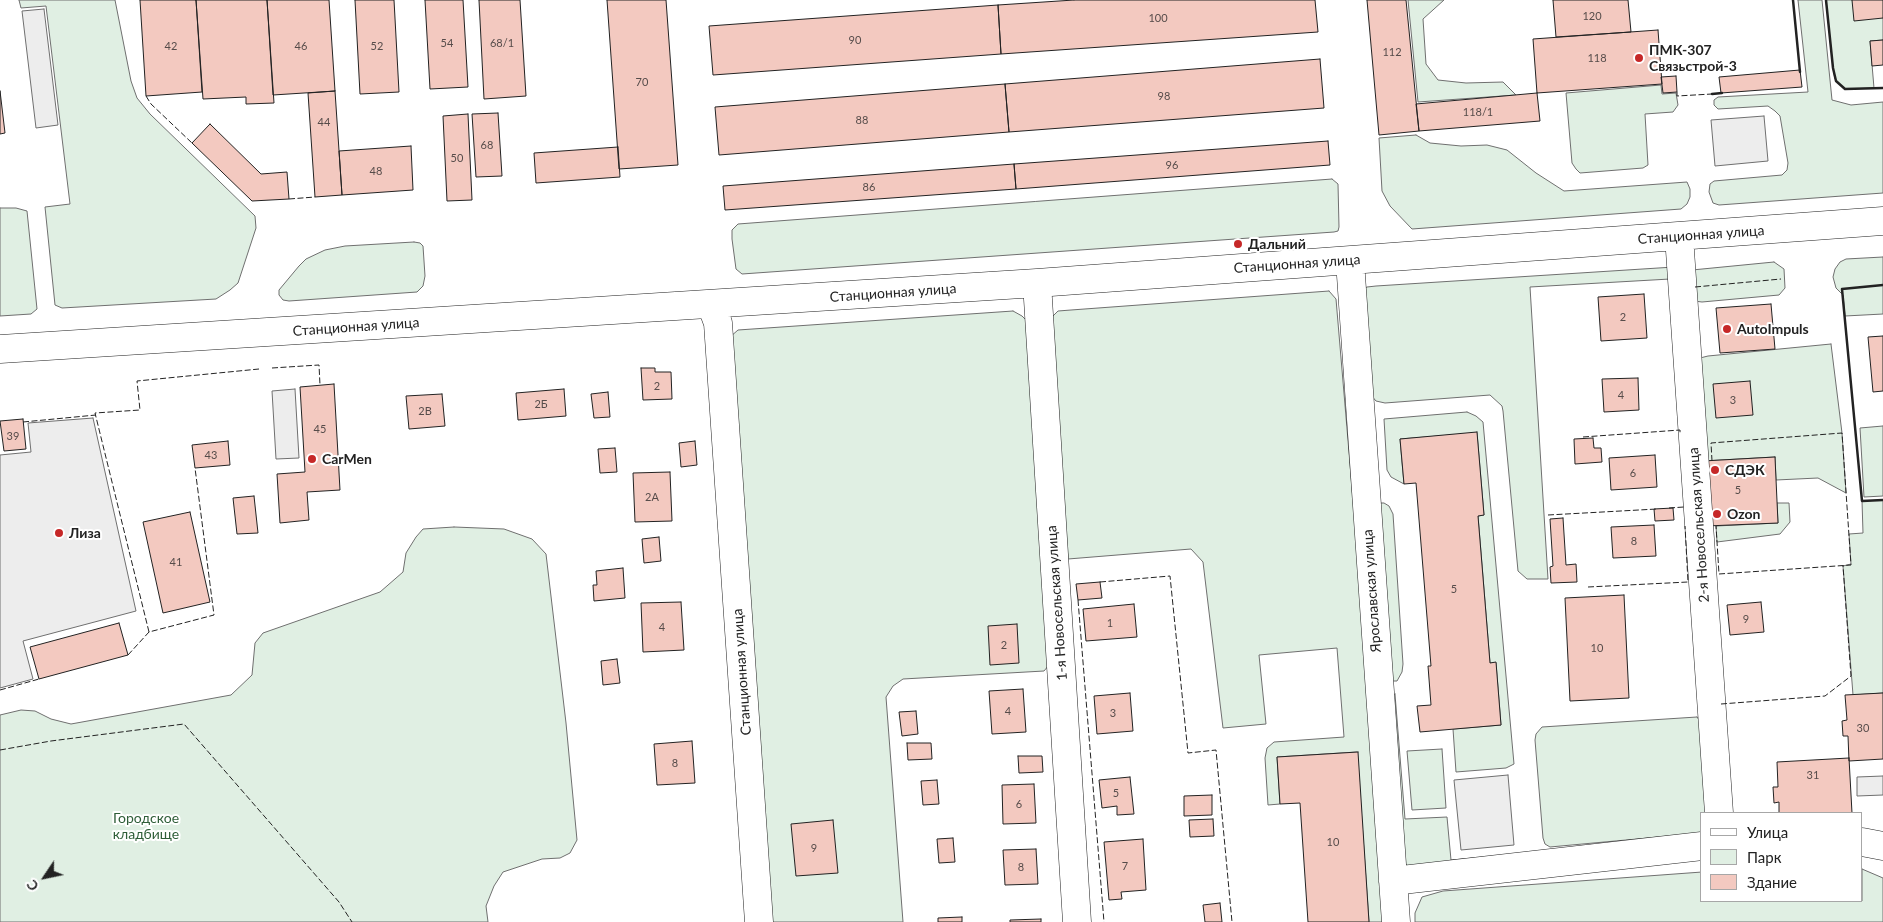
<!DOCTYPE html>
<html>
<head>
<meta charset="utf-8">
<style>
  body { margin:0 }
  #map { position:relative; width:1883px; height:922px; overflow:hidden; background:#fff; font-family:Lato,sans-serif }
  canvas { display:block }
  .legend { position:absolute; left:1700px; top:812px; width:162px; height:90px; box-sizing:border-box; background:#fff; border:1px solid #a7a7a7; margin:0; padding:6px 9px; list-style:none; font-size:15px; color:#222 }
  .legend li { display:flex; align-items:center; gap:10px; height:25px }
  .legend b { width:25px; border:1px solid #a7a7a7 }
  .north { position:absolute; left:20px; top:852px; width:50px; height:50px; -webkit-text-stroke:4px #fff; paint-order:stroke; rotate:236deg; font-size:14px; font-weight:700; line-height:20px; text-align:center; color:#222 }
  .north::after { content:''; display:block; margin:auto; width:18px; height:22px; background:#222; clip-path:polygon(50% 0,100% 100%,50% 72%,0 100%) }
</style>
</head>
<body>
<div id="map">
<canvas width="1883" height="922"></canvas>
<ul class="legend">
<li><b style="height:6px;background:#fff"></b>Улица</li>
<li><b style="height:14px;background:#e0efe3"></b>Парк</li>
<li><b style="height:14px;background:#f3c9c0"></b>Здание</li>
</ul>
<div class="north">С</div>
</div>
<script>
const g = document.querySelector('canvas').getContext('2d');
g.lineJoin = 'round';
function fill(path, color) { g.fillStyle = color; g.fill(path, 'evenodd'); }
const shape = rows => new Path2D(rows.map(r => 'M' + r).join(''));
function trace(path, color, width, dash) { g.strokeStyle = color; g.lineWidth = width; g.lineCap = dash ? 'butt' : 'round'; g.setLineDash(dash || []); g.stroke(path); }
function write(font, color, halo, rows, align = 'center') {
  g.font = font + ' Lato,sans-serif'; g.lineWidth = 4; g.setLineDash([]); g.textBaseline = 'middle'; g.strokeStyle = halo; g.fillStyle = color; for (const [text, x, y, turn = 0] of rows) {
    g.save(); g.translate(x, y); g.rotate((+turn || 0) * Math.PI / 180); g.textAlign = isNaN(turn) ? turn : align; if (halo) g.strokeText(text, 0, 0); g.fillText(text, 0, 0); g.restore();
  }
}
const green = shape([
  [19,0,115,0,131,81,137,98,150,114,255,216,256,228,238,283,230,290,216,299,62,308,55,305,45,207,70,204,46,6,21,8,19,0],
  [1408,0,1444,0,1423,19,1426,64,1438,80,1466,83,1503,82,1516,95,1418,102,1408,0],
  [1798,0,1822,0,1832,100,1851,105,1883,102,1883,193,1719,205,1713,203,1709,192,1710,184,1714,181,1782,175,1787,170,1788,163,1780,116,1775,111,1768,106,1718,109,1714,105,1714,100,1718,97,1808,92,1798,0],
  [1826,0,1852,0,1883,18,1883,40,1870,41,1874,88,1845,89,1835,79,1833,68,1826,0],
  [1661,85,1662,94,1676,93,1678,105,1673,112,1645,114,1648,165,1643,168,1580,173,1576,169,1572,163,1566,93,1661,85],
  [1416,135,1430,143,1461,146,1487,145,1507,150,1536,173,1564,191,1687,182,1690,189,1690,197,1687,204,1681,209,1412,229,1390,206,1382,191,1379,138,1416,135],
  [1332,179,1338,184,1339,227,1338,231,1334,232,742,274,736,269,732,239,732,230,738,224,1332,179],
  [0,208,16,208,27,211,37,309,31,314,0,316,0,208],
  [414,242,420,243,423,246,425,276,423,286,417,292,289,301,283,300,279,295,279,290,299,266,306,259,325,250,345,246,414,242],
  [1883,257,1883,314,1845,316,1843,295,1836,288,1833,277,1835,269,1840,262,1846,259,1883,257],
  [1774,262,1784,269,1785,288,1779,295,1702,302,1694,301,1692,270,1774,262],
  [1674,267,1670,279,1530,287,1548,579,1527,579,1518,571,1503,411,1502,406,1490,395,1385,403,1376,401,1370,394,1361,290,1367,287,1376,286,1674,267],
  [1329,291,1336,299,1365,641,1383,922,1369,922,1357,752,1277,757,1280,804,1268,805,1265,758,1267,748,1274,742,1344,737,1337,648,1259,655,1266,724,1223,728,1203,562,1191,549,1068,559,1049,320,1058,311,1071,310,1329,291],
  [1013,311,1022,316,1029,323,1049,665,1044,671,903,679,893,686,886,697,903,922,772,922,730,337,738,330,1013,311],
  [1831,344,1842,433,1846,493,1818,478,1776,480,1775,457,1703,461,1700,358,1708,356,1831,344],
  [1467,412,1476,416,1483,422,1514,764,1506,768,1456,772,1453,729,1501,725,1496,663,1490,663,1478,516,1484,515,1477,433,1400,439,1404,484,1391,477,1387,470,1384,419,1467,412],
  [1883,426,1883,496,1864,497,1860,428,1883,426],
  [1883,500,1883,693,1853,695,1843,566,1851,564,1849,534,1863,533,1862,501,1883,500],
  [1375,503,1384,503,1389,506,1393,514,1403,664,1402,672,1397,681,1387,681,1375,503],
  [1777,503,1789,503,1790,522,1780,534,1717,542,1716,526,1778,523,1777,503],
  [454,527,504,529,532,539,546,554,566,723,577,840,570,853,560,858,542,859,503,872,494,886,486,906,488,922,0,922,0,715,21,710,35,711,51,719,71,724,231,695,252,675,255,643,263,633,380,592,403,572,406,553,416,537,423,529,454,527],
  [1395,694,1405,819,1447,817,1451,860,1518,854,1405,869,1387,703,1395,694],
  [1697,717,1702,724,1709,813,1702,813,1702,833,1550,847,1545,844,1543,838,1535,740,1536,734,1542,727,1697,717],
  [1442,749,1446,808,1412,810,1407,751,1442,749],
  [1862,869,1883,878,1883,922,1415,922,1415,913,1422,897,1443,891,1702,872,1702,901,1862,901,1862,869]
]);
const parking = shape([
  [44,9,58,125,36,128,22,11,44,9],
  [1764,116,1768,161,1715,166,1711,120,1764,116],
  [295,389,299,458,276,459,272,391,295,389],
  [93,418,136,611,23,641,33,679,0,688,0,455,31,452,28,423,93,418],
  [1508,775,1514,845,1461,850,1454,780,1508,775],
  [1883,776,1883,795,1857,796,1857,777,1883,776]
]);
const building = shape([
  [140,0,196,0,202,92,146,96,140,0],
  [196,0,267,0,274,103,246,104,246,97,203,99,196,0],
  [267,0,329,0,335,91,273,95,267,0],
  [355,0,394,0,399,92,360,94,355,0],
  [425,0,463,0,468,87,430,89,425,0],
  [479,0,520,0,526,96,484,99,479,0],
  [607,0,666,0,678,165,619,169,607,0],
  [1074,0,1315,0,1318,32,1001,54,998,5,1074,0],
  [1367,0,1406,0,1419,131,1379,135,1367,0],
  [1553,0,1628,0,1631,32,1556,37,1553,0],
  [1852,0,1883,0,1883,18,1854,21,1852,0],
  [998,5,1001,54,713,75,709,26,998,5],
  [1658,30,1662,84,1537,93,1533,39,1658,30],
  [1883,40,1883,65,1872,66,1870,41,1883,40],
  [1320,59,1324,108,1009,132,1005,84,1320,59],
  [1800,70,1802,87,1721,93,1719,77,1800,70],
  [1676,76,1677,92,1663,93,1661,77,1676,76],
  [1005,84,1009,132,719,155,715,107,1005,84],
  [0,91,5,133,0,134,0,91],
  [335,91,342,195,315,197,308,93,335,91],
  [1537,93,1540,121,1419,131,1416,104,1537,93],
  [498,113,502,176,476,177,472,114,498,113],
  [468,114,472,200,447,201,443,116,468,114],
  [210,124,261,174,287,172,289,199,252,201,192,143,210,124],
  [1328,141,1330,165,1016,189,1014,164,1328,141],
  [411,146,413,190,342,195,339,151,411,146],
  [618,147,620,177,536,183,534,153,618,147],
  [1014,164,1016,189,725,210,723,186,1014,164],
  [1644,294,1647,338,1601,341,1598,297,1644,294],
  [1771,304,1775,349,1720,353,1716,308,1771,304],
  [1883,336,1883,391,1873,392,1868,337,1883,336],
  [641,368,655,368,655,372,671,372,672,399,643,400,641,368],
  [1638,378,1639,410,1604,412,1602,379,1638,378],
  [1750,381,1753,415,1716,418,1713,384,1750,381],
  [334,384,340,490,307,492,309,520,280,523,277,474,305,472,300,387,334,384],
  [564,389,566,416,518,420,516,393,564,389],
  [608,392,610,417,594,418,591,394,608,392],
  [442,394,445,426,409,429,406,396,442,394],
  [23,419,26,449,4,451,0,421,23,419],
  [1477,432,1484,515,1478,516,1490,663,1496,662,1501,725,1420,732,1417,706,1431,705,1428,666,1431,666,1416,483,1404,484,1400,439,1477,432],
  [1593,438,1594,448,1601,448,1602,462,1575,464,1574,439,1593,438],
  [228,441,230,465,195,468,192,445,228,441],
  [695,441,697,465,681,467,679,443,695,441],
  [615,448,617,472,600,473,598,449,615,448],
  [1655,455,1657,487,1611,490,1609,458,1655,455],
  [1775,457,1778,523,1706,526,1703,461,1775,457],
  [670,472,672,521,635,522,633,473,670,472],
  [254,496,258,533,237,534,233,498,254,496],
  [1673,508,1674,520,1655,521,1654,509,1673,508],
  [190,512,210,602,163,613,143,522,190,512],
  [1563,518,1566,565,1576,564,1577,582,1551,583,1550,567,1553,566,1550,519,1563,518],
  [1654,525,1656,556,1613,558,1611,527,1654,525],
  [659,537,661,561,644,563,642,539,659,537],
  [623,568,625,598,594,601,593,585,597,585,596,571,623,568],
  [1100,582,1102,598,1078,600,1076,584,1100,582],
  [1624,595,1629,698,1570,701,1565,598,1624,595],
  [681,602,684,650,643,652,641,603,681,602],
  [1761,602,1764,632,1730,635,1727,605,1761,602],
  [1134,604,1137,637,1086,641,1083,609,1134,604],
  [119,623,128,655,39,679,30,647,119,623],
  [1017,624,1019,663,990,665,988,626,1017,624],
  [617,659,620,683,603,685,601,661,617,659],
  [1023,689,1026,732,992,734,989,691,1023,689],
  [1130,693,1133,731,1097,734,1094,696,1130,693],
  [1883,693,1883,759,1849,761,1848,736,1843,736,1842,721,1847,720,1845,695,1883,693],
  [916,711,918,734,902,736,899,712,916,711],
  [692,741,695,783,657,785,654,744,692,741],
  [907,743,931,743,932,759,908,760,907,743],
  [1358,752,1369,922,1308,922,1300,803,1280,804,1277,757,1358,752],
  [1018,756,1042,756,1043,772,1019,773,1018,756],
  [1849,758,1852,813,1779,813,1779,802,1774,803,1773,787,1778,787,1777,762,1849,758],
  [1130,777,1134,814,1117,815,1117,806,1102,808,1099,780,1130,777],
  [937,780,939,804,923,805,921,781,937,780],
  [1034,784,1036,823,1003,824,1002,785,1034,784],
  [1212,795,1212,815,1184,816,1184,796,1212,795],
  [1213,819,1214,836,1190,837,1189,820,1213,819],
  [833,820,838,873,796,876,791,824,833,820],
  [953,838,955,862,939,863,937,839,953,838],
  [1143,839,1146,890,1121,892,1122,899,1109,900,1104,842,1143,839],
  [1036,849,1038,884,1005,885,1003,850,1036,849],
  [1220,903,1222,922,1205,922,1203,905,1220,903],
  [962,917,962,922,938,922,938,918,962,917],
  [1041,919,1041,922,1010,922,1010,920,1041,919]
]);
const minor = shape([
  [1679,236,1719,813],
  [1350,261,1396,922],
  [1037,283,1077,922],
  [711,304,718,323,759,922],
  [0,349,1037,283,1883,221],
  [1862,842,1883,846],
  [1393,881,1702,846]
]);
const fence = shape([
  [1677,92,1677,96,1712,94],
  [146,96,151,104,192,143],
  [289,199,315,197],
  [1695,287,1781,279],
  [272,368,319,365,320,385],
  [23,422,96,415],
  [1583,437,1680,430,1680,433],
  [1712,461,1711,443,1842,433,1851,565,1719,574,1716,526],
  [1669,508,1684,507],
  [1548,515,1657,509],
  [1100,582,1170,576,1188,753,1216,750,1232,922],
  [1588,587,1688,582,1685,526],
  [1078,600,1104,922],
  [149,632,95,413,140,410,137,381,259,369],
  [128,655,149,632,214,615,195,468],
  [0,690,39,679],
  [1721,704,1825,696,1851,676,1843,566],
  [0,750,51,741,184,724,339,902,352,922]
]);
const wall = shape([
  [1793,0,1800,72],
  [1826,0,1833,68,1836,81,1845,89,1883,88],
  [1712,94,1722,93],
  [1883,285,1842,289,1862,501,1883,500]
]);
const markers = [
  [1639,58,5,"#c62828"],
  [1238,244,5,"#c62828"],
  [1727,329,5,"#c62828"],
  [312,459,5,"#c62828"],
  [1715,470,5,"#c62828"],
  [1717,514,5,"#c62828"],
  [59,533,5,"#c62828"]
];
const numberNames = [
  ["120",1592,16],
  ["100",1158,18],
  ["90",855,40],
  ["54",447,43],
  ["68/1",502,43],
  ["42",171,46],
  ["46",301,46],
  ["52",377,46],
  ["112",1392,52],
  ["118",1597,58],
  ["70",642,82],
  ["98",1164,96],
  ["118/1",1478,112],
  ["88",862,120],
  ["44",324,122],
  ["68",487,145],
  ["50",457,158],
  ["96",1172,165],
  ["48",376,171],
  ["86",869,187],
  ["2",1623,317],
  ["2",657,386],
  ["4",1621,395],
  ["3",1733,400],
  ["2Б",541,404],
  ["2В",425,411],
  ["45",320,429],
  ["39",13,436],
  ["43",211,455],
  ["6",1633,473],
  ["5",1738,490],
  ["2А",652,497],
  ["8",1634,541],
  ["41",176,562],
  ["5",1454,589],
  ["9",1746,619],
  ["1",1110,623],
  ["4",662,627],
  ["2",1004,645],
  ["10",1597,648],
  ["4",1008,711],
  ["3",1113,713],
  ["30",1863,728],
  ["8",675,763],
  ["31",1813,775],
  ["5",1116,793],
  ["6",1019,804],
  ["10",1333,842],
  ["9",814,848],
  ["7",1125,866],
  ["8",1021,867]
];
const poiNames = [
  ["ПМК-307",1649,50],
  ["Связьстрой-3",1649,66],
  ["Дальний",1248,244],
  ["AutoImpuls",1737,329],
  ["CarMen",322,459],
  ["СДЭК",1725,470],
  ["Ozon",1727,514],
  ["Лиза",69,533]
];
const streetNames = [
  ["Станционная улица",1701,235,-4],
  ["Станционная улица",1297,264,-4],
  ["Станционная улица",893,293,-4],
  ["Станционная улица",356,327,-4],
  ["2-я Новосельская улица",1699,525,-94],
  ["Ярославская улица",1372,591,-94],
  ["1-я Новосельская улица",1057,603,-94],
  ["Станционная улица",742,672,-94]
];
const parkNames = [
  ["Городское",146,818],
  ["кладбище",146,834]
];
fill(green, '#e0efe3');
trace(green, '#6f6f6f', 1);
fill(parking, '#ededed');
trace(parking, '#6f6f6f', 1);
fill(building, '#f3c9c0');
trace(building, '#222', 1);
trace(minor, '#222', 29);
trace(minor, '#fff', 28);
trace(fence, '#222', 1, [6, 2.5]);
trace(wall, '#222', 2.5);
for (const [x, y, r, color] of markers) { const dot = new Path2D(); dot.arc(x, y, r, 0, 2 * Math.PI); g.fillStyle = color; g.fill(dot); trace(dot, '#fff', 2); }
write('11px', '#564c4a', null, numberNames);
write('bold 14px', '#222', '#fff', poiNames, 'left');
write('14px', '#222', '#fff', streetNames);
write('14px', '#2f5e38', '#fff', parkNames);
</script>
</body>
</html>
